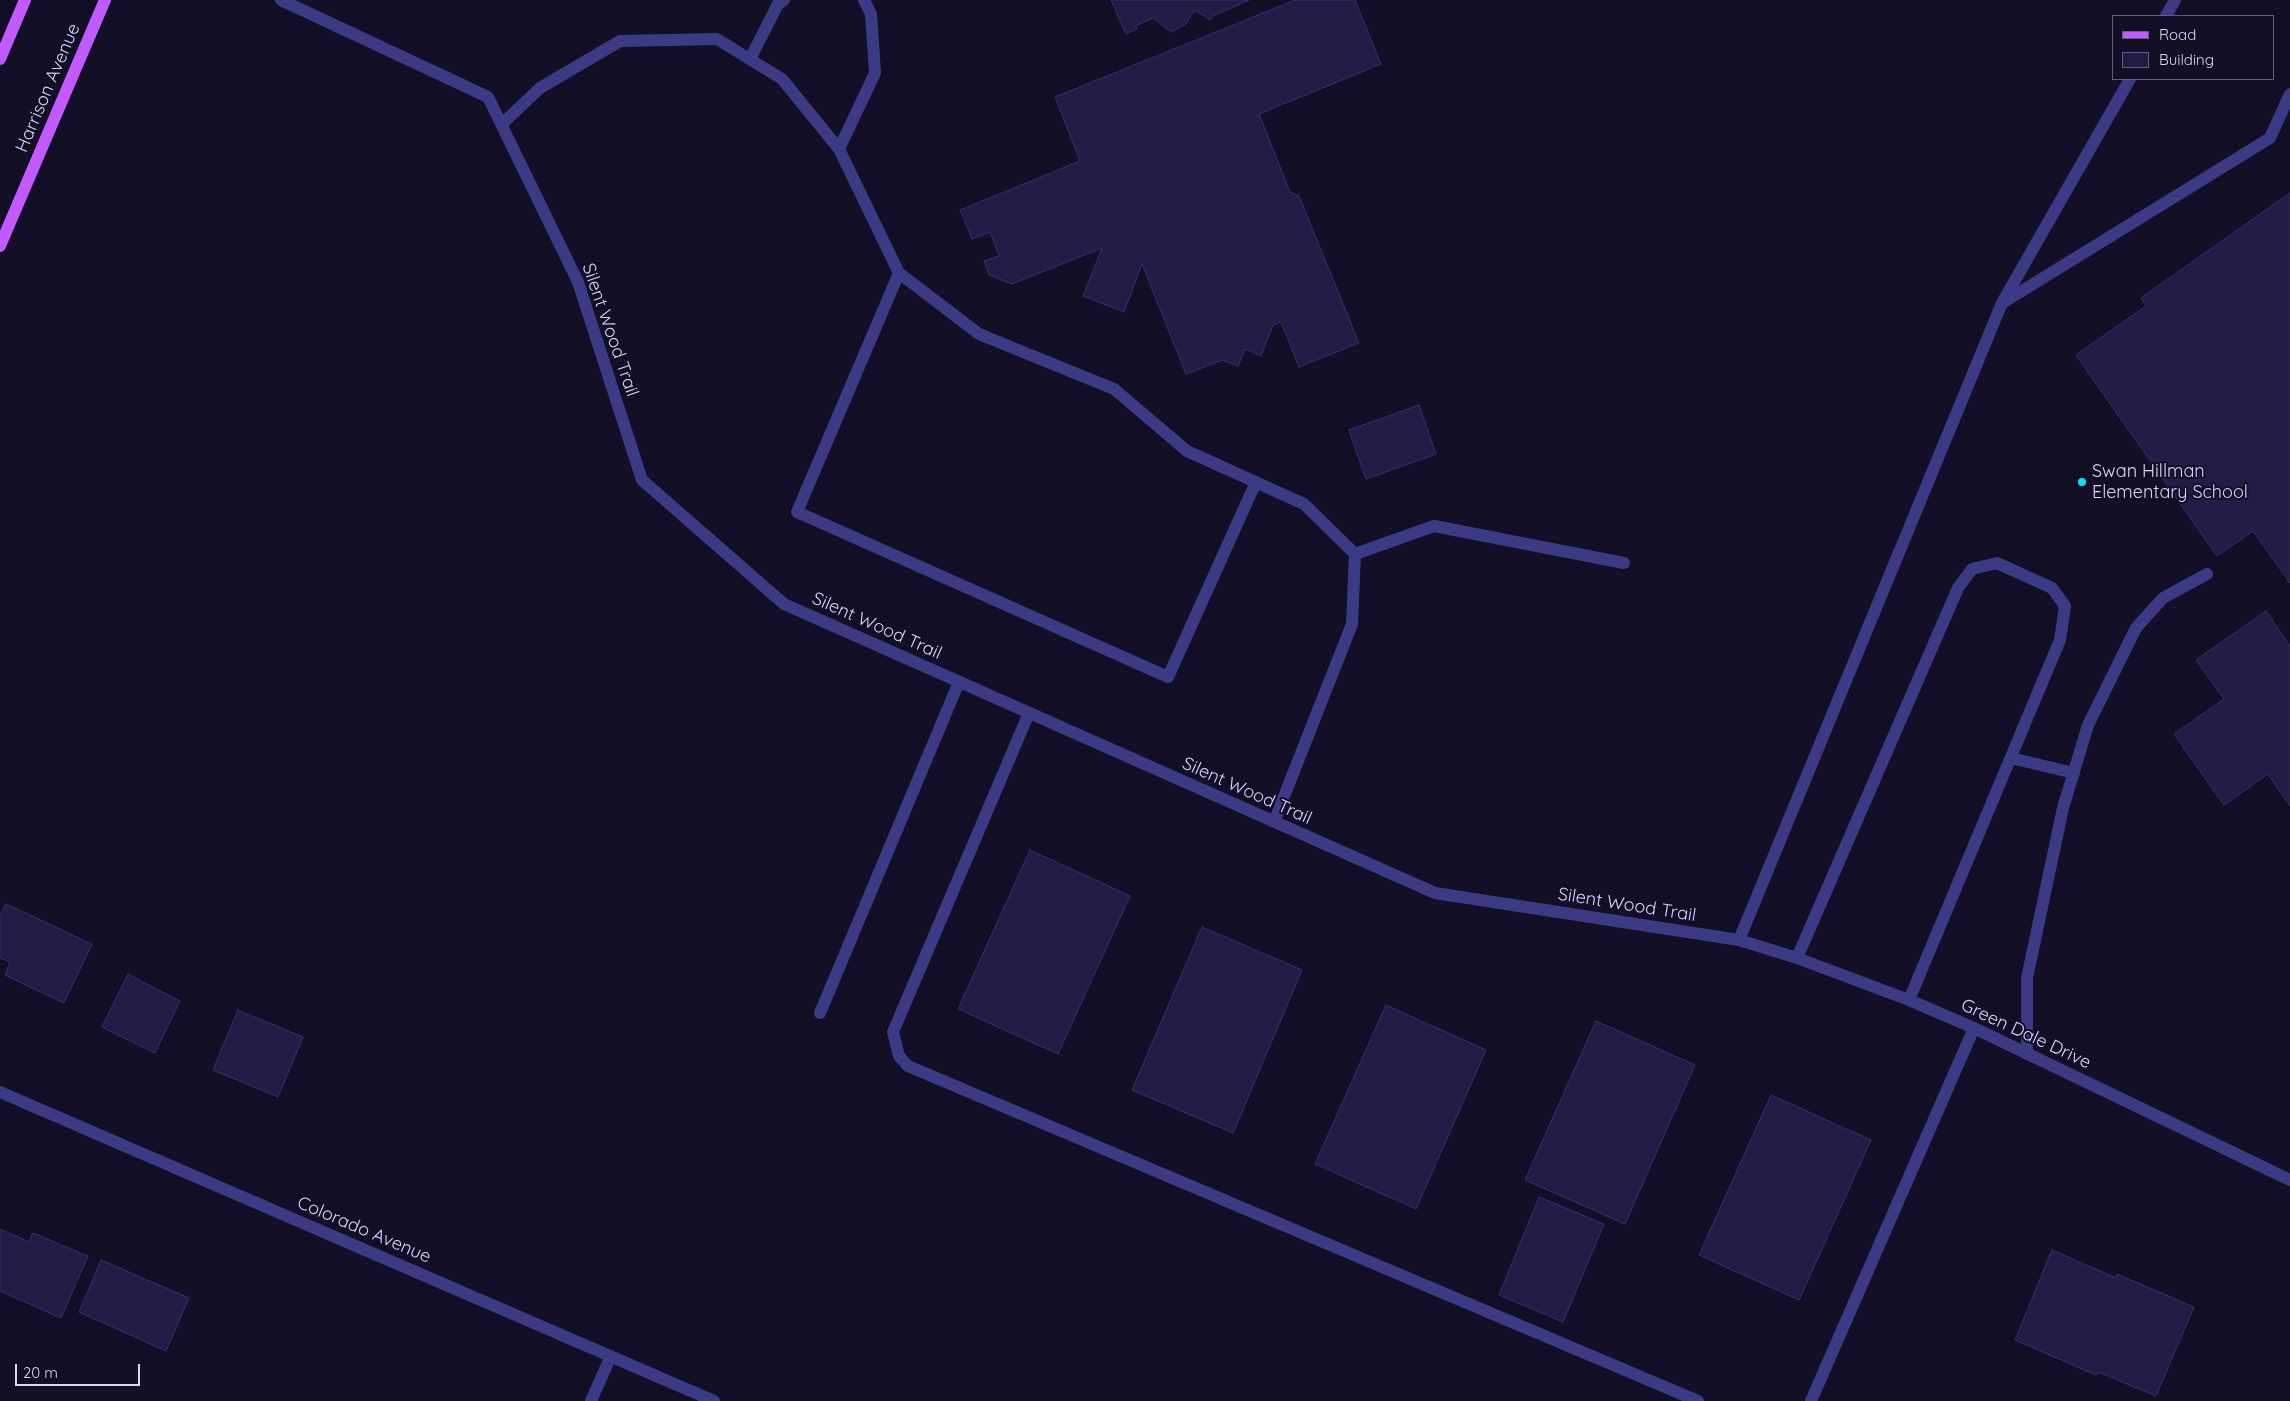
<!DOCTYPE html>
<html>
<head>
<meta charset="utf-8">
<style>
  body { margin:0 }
  #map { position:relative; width:2290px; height:1401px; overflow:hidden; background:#130f26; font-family:Quicksand,sans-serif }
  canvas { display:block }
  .legend { position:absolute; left:2112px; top:15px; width:162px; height:65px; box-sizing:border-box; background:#130f26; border:1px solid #625e7d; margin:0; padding:6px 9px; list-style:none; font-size:15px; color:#d9d4ff }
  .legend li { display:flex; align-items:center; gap:10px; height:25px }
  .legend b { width:25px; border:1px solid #625e7d }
  .scale { position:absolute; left:15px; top:1364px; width:125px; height:22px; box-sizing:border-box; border:2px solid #d9d4ff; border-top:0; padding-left:6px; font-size:15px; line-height:18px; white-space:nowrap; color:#d9d4ff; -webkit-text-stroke:4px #130f26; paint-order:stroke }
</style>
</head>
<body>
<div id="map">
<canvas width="2290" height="1401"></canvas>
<ul class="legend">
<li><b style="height:6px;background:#c25bff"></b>Road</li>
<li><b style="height:14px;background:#241b47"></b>Building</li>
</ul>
<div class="scale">20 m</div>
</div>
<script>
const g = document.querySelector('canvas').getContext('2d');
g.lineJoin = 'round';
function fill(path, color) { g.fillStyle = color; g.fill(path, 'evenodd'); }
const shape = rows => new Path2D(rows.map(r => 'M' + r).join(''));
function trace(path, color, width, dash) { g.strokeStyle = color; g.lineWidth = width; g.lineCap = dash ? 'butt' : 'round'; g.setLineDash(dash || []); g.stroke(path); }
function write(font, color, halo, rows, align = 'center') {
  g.font = font + ' Quicksand,sans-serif'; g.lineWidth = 4; g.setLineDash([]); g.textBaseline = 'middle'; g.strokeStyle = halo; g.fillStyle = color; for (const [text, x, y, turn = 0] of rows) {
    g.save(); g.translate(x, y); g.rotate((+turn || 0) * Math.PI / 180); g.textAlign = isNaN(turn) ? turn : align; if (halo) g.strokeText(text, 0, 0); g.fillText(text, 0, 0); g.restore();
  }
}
const building = shape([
  [1111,0,1249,0,1213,16,1210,20,1195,10,1185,25,1171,32,1153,18,1135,26,1137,29,1126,34,1111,0],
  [1295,0,1355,0,1381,64,1259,114,1290,192,1299,196,1359,343,1299,367,1281,322,1273,325,1261,356,1245,349,1238,366,1222,360,1186,374,1142,264,1124,312,1083,296,1102,248,1012,284,989,275,984,261,999,256,990,232,972,239,960,210,1080,161,1055,97,1295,0],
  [2290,193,2290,583,2253,531,2217,556,2076,355,2146,306,2141,298,2290,193],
  [1419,405,1436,454,1366,479,1349,430,1419,405],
  [2266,611,2290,646,2290,806,2268,774,2224,805,2174,734,2224,699,2196,660,2266,611],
  [1030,850,1130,896,1058,1054,958,1009,1030,850],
  [6,904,92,944,64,1003,5,975,10,962,0,958,0,916,6,904],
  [1202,927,1302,970,1233,1133,1132,1090,1202,927],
  [128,974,180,1001,155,1053,102,1027,128,974],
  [1386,1005,1486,1050,1416,1209,1315,1164,1386,1005],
  [238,1010,303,1037,278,1097,213,1070,238,1010],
  [1596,1021,1695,1065,1625,1224,1525,1180,1596,1021],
  [1771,1095,1871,1140,1799,1300,1699,1255,1771,1095],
  [1539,1197,1604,1224,1563,1322,1499,1295,1539,1197],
  [0,1229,29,1242,33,1233,88,1256,61,1318,0,1291,0,1229],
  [2052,1250,2116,1278,2117,1274,2194,1307,2156,1396,2098,1372,2096,1375,2015,1340,2052,1250],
  [101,1260,189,1298,166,1351,79,1312,101,1260]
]);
const lane = shape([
  [2166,16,2175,0],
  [750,59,778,4,784,0],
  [502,124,540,88,620,41,717,39,782,79,839,149,899,273,979,334,1114,389,1187,451,1304,504,1355,554,1352,624,1274,822],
  [839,149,875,73,871,14,864,0],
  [899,273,797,512,1168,677,1256,482],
  [2004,302,2270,138,2290,94],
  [1355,554,1434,526,1624,563],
  [1029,713,893,1032,899,1056,908,1066,1698,1401],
  [2011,758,2074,773],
  [1739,940,2002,303,2130,79],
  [1797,958,1958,588,1972,569,1997,563,2052,588,2065,606,2060,640,1909,1000],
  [820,1013,959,682],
  [2027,1054,2027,978,2063,808,2088,725,2136,628,2163,598,2207,574],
  [1811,1401,1974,1028]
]);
const street = shape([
  [281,0,488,97,578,282,642,480,784,604,1435,893,1739,940,1797,958,1909,1000,1974,1028,2290,1180],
  [0,1092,714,1401],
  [591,1401,611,1356]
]);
const primary = shape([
  [0,59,25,0],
  [0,246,105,0]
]);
const markers = [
  [2082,482,5,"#00e5ff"]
];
const streetNames = [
  ["Harrison Avenue",48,88,-67],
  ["Silent Wood Trail",610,330,71],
  ["Silent Wood Trail",877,626,24],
  ["Silent Wood Trail",1247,791,24],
  ["Silent Wood Trail",1627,905,9],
  ["Green Dale Drive",2026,1034,25],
  ["Colorado Avenue",364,1230,23]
];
const poiNames = [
  ["Swan Hillman",2092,472],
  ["Elementary School",2092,493]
];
fill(building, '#241b47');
trace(building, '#3b2d73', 1);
trace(lane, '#3d3a85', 12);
trace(street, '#3d3a85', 12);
trace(primary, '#c25bff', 12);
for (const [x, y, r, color] of markers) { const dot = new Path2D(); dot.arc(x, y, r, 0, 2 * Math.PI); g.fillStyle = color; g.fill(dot); trace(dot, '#130f26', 2); }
write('18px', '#d9d4ff', '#130f26', streetNames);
write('18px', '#d9d4ff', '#130f26', poiNames, 'left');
</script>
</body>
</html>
